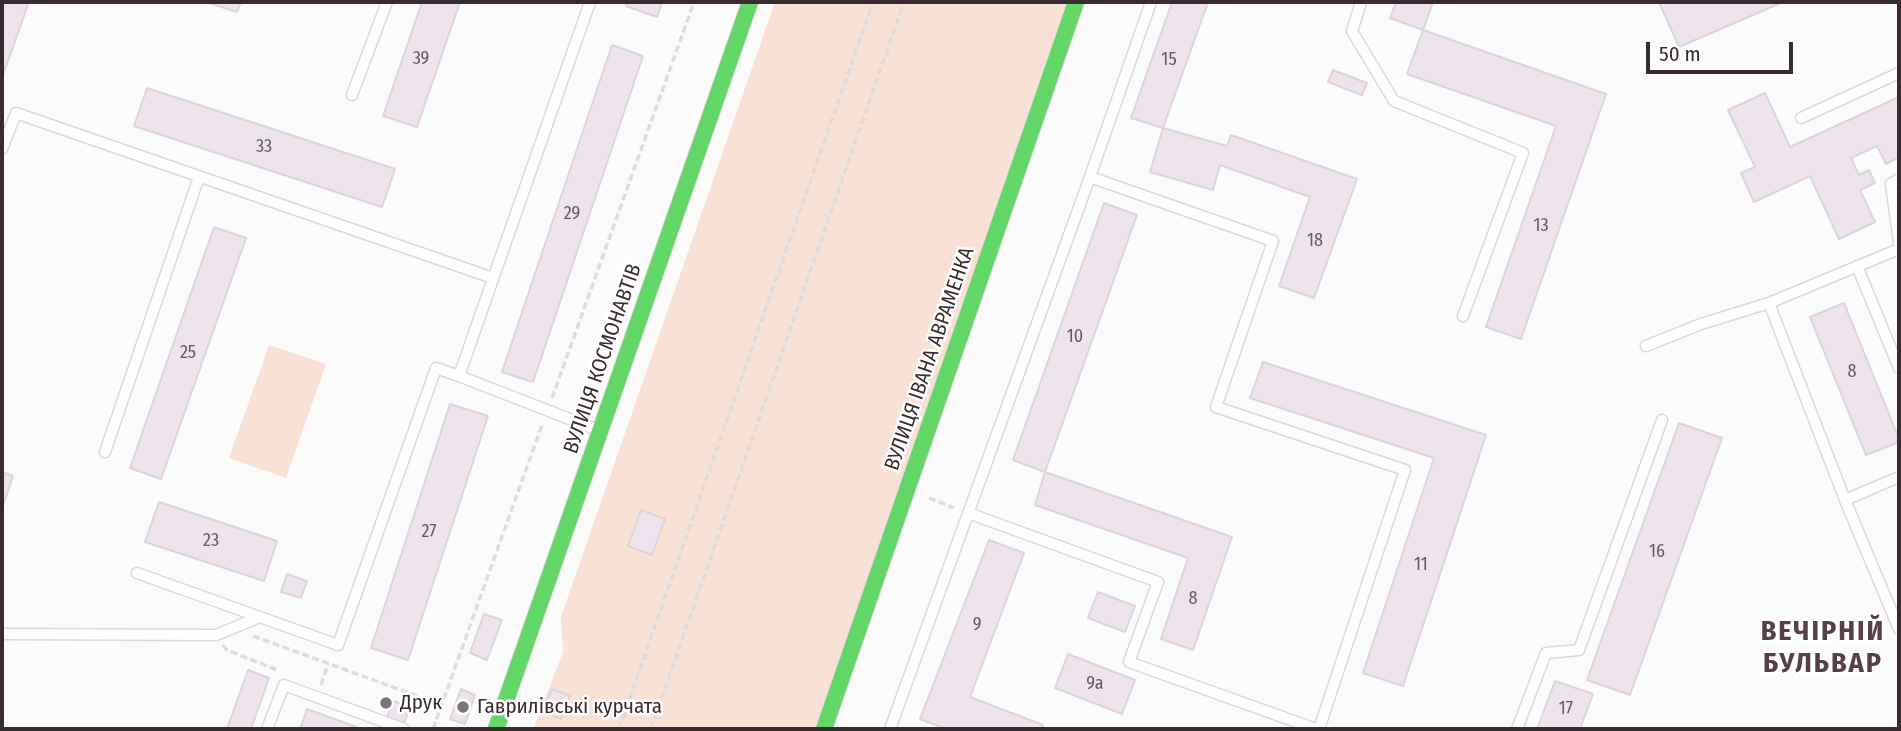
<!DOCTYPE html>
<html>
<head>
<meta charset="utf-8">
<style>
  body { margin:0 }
  #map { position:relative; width:1901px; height:731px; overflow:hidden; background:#fbfbfb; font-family:"Fira Sans Condensed",sans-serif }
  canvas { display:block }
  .frame { position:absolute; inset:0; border:4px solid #392c30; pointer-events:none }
  .scale { position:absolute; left:1646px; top:42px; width:147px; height:32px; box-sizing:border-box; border:4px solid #392c30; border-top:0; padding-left:9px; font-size:21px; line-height:24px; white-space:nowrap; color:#392c30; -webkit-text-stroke:5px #fff; paint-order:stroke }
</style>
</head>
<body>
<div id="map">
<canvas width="1901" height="731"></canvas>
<div class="frame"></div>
<div class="scale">50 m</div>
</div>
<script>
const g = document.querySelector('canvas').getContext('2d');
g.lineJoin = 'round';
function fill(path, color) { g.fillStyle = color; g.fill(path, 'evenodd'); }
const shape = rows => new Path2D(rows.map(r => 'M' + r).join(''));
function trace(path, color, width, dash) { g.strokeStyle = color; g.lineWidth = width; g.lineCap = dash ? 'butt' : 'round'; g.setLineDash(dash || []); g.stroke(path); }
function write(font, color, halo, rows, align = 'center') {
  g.font = font + ' "Fira Sans Condensed",sans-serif'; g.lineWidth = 5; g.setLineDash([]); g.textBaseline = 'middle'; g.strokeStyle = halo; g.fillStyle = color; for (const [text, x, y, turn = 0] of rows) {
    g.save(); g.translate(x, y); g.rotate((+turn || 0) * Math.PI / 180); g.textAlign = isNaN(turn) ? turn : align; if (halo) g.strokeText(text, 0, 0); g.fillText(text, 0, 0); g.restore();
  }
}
const green = shape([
  [775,2,1070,2,815,729,529,729,534,727,563,652,561,617],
  [269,345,326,364,286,478,229,458]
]);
const building = shape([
  [2,2,29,2,2,78,2,2],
  [206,2,241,2,237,12,206,2],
  [422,2,460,2,417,127,383,116,422,2],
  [627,2,662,2,657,17,626,6,627,2],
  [1172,2,1208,2,1163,128,1131,118,1172,2],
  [1396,2,1433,2,1423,30,1390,18,1396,2],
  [1659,2,1783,2,1679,47,1659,2],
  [1423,30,1606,94,1521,339,1486,327,1556,126,1407,74,1423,30],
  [612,45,643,56,533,382,502,372,612,45],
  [1333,70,1367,83,1362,95,1328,82,1333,70],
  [147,88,395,169,382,207,134,126,147,88],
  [1765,93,1790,147,1899,97,1899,157,1886,164,1877,146,1851,158,1859,175,1869,170,1875,183,1860,190,1875,222,1839,239,1810,176,1754,202,1741,173,1755,167,1728,110,1765,93],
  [1163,128,1227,146,1231,135,1357,179,1314,298,1279,286,1310,197,1220,165,1213,190,1150,172,1163,128],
  [1104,203,1137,215,1045,472,1013,460,1104,203],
  [214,227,246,238,161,479,130,468,214,227],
  [1844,303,1899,439,1899,442,1866,455,1810,317,1844,303],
  [1263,362,1486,435,1403,686,1363,673,1434,458,1250,398,1263,362],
  [450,404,488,416,408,660,371,648,450,404],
  [1679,423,1722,438,1630,695,1587,680,1679,423],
  [2,472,13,476,2,509,2,472],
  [1045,472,1232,537,1193,650,1161,639,1188,558,1035,505,1045,472],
  [159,502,277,541,264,581,145,542,159,502],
  [641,510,665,519,652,555,628,546,641,510],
  [989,540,1024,553,970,697,1043,725,1042,729,946,729,920,719,989,540],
  [287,574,307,581,301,598,281,592,287,574],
  [1098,592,1135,606,1125,632,1088,618,1098,592],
  [484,614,502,620,487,660,470,653,484,614],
  [1068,654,1135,680,1122,714,1055,688,1068,654],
  [248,670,269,678,251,729,227,729,248,670],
  [1555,681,1593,694,1580,729,1537,729,1555,681],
  [461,689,475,695,465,724,450,719,461,689],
  [552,689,570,696,561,719,543,712,552,689],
  [393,701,410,707,404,723,387,717,393,701],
  [307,709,362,729,300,729,307,709]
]);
const path = shape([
  [552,398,694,2],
  [929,498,954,508],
  [253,636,442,705],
  [223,645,227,650,277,670,278,672],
  [321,685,328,664],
  [433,729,542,425],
  [619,729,873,2],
  [651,729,904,2]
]);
const lane = shape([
  [590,2,459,376,598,430],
  [1361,2,1352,31,1394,101,1523,153,1463,316],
  [352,95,387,2],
  [1801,118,1899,73],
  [2,149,16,113,493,278],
  [1090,177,1273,241,1216,407,1405,470,1319,729],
  [1899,179,1891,184,1899,242],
  [1857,266,1899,368],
  [1646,346,1701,324,1769,303],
  [105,452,199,177],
  [1899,477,1845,500,1899,629],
  [1845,500,1769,303,1899,249],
  [968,513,1158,582,1129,662,1316,729],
  [137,573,338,645,436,368,459,376],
  [2,634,216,635,260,617],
  [267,729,284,685,404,729],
  [890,729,1090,177,1151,2],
  [1517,729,1546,653,1579,650,1662,420]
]);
const fast = shape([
  [496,729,750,2],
  [824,729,1076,2]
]);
const markers = [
  [386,703,7,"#7d7477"],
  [463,707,7,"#7d7477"]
];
const numberNames = [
  ["39",421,59],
  ["15",1169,60],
  ["33",264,147],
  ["29",572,214],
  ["13",1541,226],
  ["18",1315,241],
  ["10",1075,337],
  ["25",188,353],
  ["8",1852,372],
  ["27",429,532],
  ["23",211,541],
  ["16",1657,552],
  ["11",1421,565],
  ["8",1193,599],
  ["9",977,625],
  ["9а",1095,684],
  ["17",1566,709]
];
const streetNames = [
  ["ВУЛИЦЯ КОСМОНАВТІВ",603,359,-71],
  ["ВУЛИЦЯ ІВАНА АВРАМЕНКА",930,359,-71]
];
const poiNames = [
  ["Друк",400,703],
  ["Гаврилівські курчата",477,707]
];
const districtNames = [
  ["ВЕЧІРНІЙ",1823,632],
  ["БУЛЬВАР",1823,664]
];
fill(green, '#f9e1d5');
fill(building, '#efe3ed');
trace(building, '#dbd6d9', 2);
trace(lane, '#dfd8db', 13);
trace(fast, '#dfd8db', 18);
trace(path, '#ddd', 3.5, [7, 3.5]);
trace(lane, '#fefefe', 10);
trace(fast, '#63d668', 16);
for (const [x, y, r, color] of markers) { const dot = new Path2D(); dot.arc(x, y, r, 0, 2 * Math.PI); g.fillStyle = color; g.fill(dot); trace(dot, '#fff', 2.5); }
write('18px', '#665a5f', null, numberNames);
write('21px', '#392c30', '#fff', streetNames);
write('21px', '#392c30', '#fff', poiNames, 'left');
g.letterSpacing = '2px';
write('bold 28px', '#583e47', '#fff', districtNames);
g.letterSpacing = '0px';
</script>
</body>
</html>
